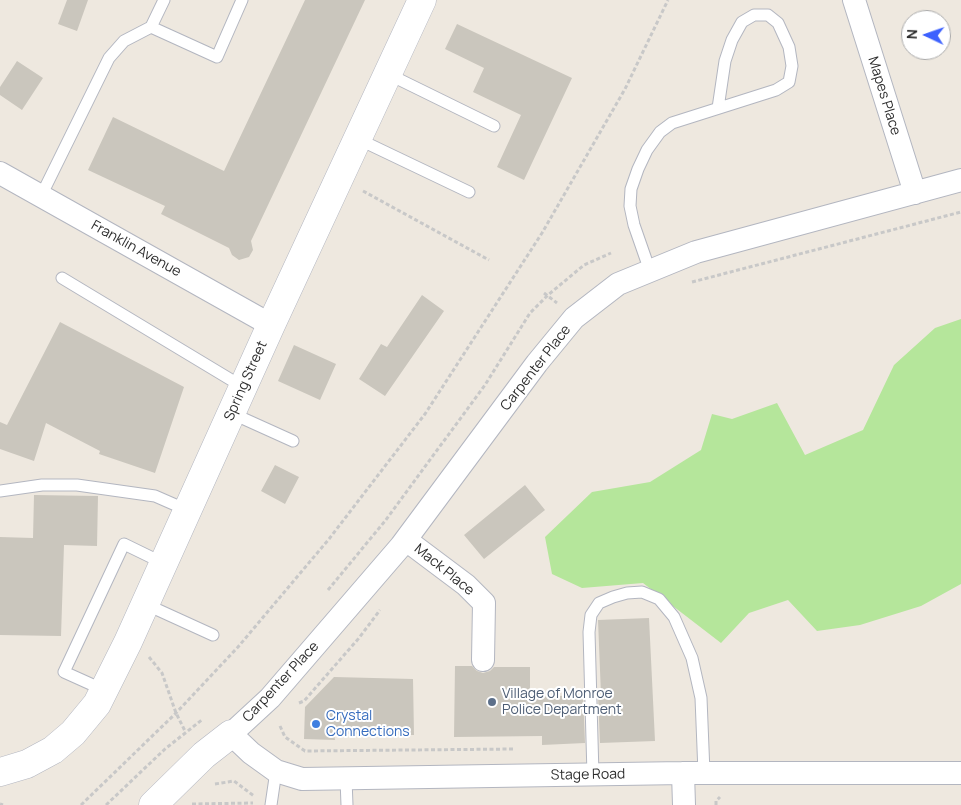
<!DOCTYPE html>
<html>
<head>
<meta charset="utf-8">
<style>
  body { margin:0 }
  #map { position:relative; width:961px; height:805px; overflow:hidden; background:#eee8df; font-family:Manrope,sans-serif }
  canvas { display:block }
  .north { position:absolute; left:901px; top:10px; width:50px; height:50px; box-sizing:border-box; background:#fff; border:1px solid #ababab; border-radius:50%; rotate:273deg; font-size:14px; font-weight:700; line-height:20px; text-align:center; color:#2d2d2d }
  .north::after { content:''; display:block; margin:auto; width:18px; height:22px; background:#3d61fe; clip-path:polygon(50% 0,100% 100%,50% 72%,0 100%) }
</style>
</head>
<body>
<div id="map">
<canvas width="961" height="805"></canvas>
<div class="north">N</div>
</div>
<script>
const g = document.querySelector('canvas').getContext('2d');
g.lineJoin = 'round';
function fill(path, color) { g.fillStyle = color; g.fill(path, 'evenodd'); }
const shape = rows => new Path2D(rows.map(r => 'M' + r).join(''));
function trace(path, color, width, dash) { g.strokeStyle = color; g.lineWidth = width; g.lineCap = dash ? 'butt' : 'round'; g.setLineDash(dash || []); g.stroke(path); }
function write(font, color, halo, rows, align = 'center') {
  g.font = font + ' Manrope,sans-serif'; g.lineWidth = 4; g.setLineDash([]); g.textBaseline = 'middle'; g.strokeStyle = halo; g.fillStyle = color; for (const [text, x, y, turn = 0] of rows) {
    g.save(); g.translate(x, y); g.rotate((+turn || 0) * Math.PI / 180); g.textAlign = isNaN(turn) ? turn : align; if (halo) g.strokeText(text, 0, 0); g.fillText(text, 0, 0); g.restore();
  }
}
const green = shape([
  [961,319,961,584,921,606,860,625,817,631,788,600,749,613,721,643,643,583,582,588,552,574,545,537,592,492,650,482,701,450,712,414,732,419,777,403,805,455,863,430,894,365,935,328]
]);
const building = shape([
  [67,0,88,0,77,31,58,24],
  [305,0,365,0,251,241,253,250,249,257,239,260,232,255,229,248,161,214,165,206,88,170,113,117,224,171],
  [457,24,572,78,524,180,497,167,521,115,473,92,484,68,445,49],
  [17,61,43,78,22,110,0,95,0,87],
  [422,295,444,311,385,396,359,379,381,344,387,347],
  [60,322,184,387,155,473,99,454,100,451,46,423,34,461,0,449,0,422,7,425],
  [294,345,336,364,320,400,278,381],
  [275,465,299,477,285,504,261,491],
  [525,485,545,510,484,559,464,535],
  [34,495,98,496,97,546,64,545,61,636,0,635,0,537,33,538],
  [649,618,655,741,600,743,598,695,601,695,598,620],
  [455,666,472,666,477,671,483,673,490,671,494,667,530,667,530,697,583,695,585,743,542,745,542,736,454,737],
  [334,677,413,679,414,735,334,734,335,740,304,739,305,707]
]);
const path = shape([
  [363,191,489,260],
  [692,282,961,212],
  [544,293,557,303],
  [328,590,385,521,485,385,530,313,548,295,584,265,611,253],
  [149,657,162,673,176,713,185,731],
  [299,703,304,701,359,638,380,610],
  [280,726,285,737,305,751,513,749],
  [215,784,234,781,254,796],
  [0,804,3,805],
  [192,804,253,803],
  [81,805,176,713,238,647,329,539,425,414,542,233,625,89,668,0],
  [106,805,165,749,203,719],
  [716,805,716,801,720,797]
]);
const lane = shape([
  [151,27,217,57,242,0],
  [388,74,494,126],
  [358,139,469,192],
  [41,196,109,58,124,41,151,27,164,0],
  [650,271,634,225,630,206,631,189,638,169,647,150,660,132,672,123,776,90,789,82,792,66,789,47,778,23,768,15,754,15,742,22,732,40,725,61,718,108],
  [62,278,243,387],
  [231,413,293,441],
  [0,491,42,485,77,485,155,496,187,510],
  [145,604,213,635],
  [104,690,64,672,124,544,163,563],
  [593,775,589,632,591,615,599,603,613,597,627,593,642,592,659,599,674,617,692,658,701,698,704,773],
  [346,779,347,805],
  [271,805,276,771]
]);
const street = shape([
  [854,0,915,193],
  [0,173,271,325],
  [961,180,696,252,618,284,574,318,537,363,401,546,270,698,231,734,251,753,276,771,302,779,683,773,961,773],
  [406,540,466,585,484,603,483,660],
  [683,773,684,805]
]);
const secondary = shape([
  [0,772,27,764,53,750,73,733,97,704,128,642,271,325,422,0],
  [153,805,204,755,231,734]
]);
const markers = [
  [492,702,5,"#5c6f8a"],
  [316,724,5,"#3f7fe0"]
];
const streetNames = [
  ["Mapes Place",884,96,73],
  ["Franklin Avenue",136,249,29],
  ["Carpenter Place",536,368,-52],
  ["Spring Street",246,381,-66],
  ["Mack Place",444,570,39],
  ["Carpenter Place",281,682,-47],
  ["Stage Road",588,775,-1]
];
const serviceNames = [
  ["Village of Monroe",502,694],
  ["Police Department",502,710]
];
const shopNames = [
  ["Crystal",326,716],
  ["Connections",326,732]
];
fill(green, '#b5e69b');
fill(building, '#cac6bd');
trace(lane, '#b3b6c0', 13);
trace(street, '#b3b6c0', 24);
trace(secondary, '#b3b6c0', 29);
trace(path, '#c8c8c8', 3, [4, 2.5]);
trace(lane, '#fff', 11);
trace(street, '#fff', 22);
trace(secondary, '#fff', 28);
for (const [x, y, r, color] of markers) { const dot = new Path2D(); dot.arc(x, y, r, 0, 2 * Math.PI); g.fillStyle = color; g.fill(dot); trace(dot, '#fff', 2); }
write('14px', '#2d2d2d', '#fff', streetNames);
write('14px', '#4e5e75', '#fff', serviceNames, 'left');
write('14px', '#366cbe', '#fff', shopNames, 'left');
</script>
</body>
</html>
